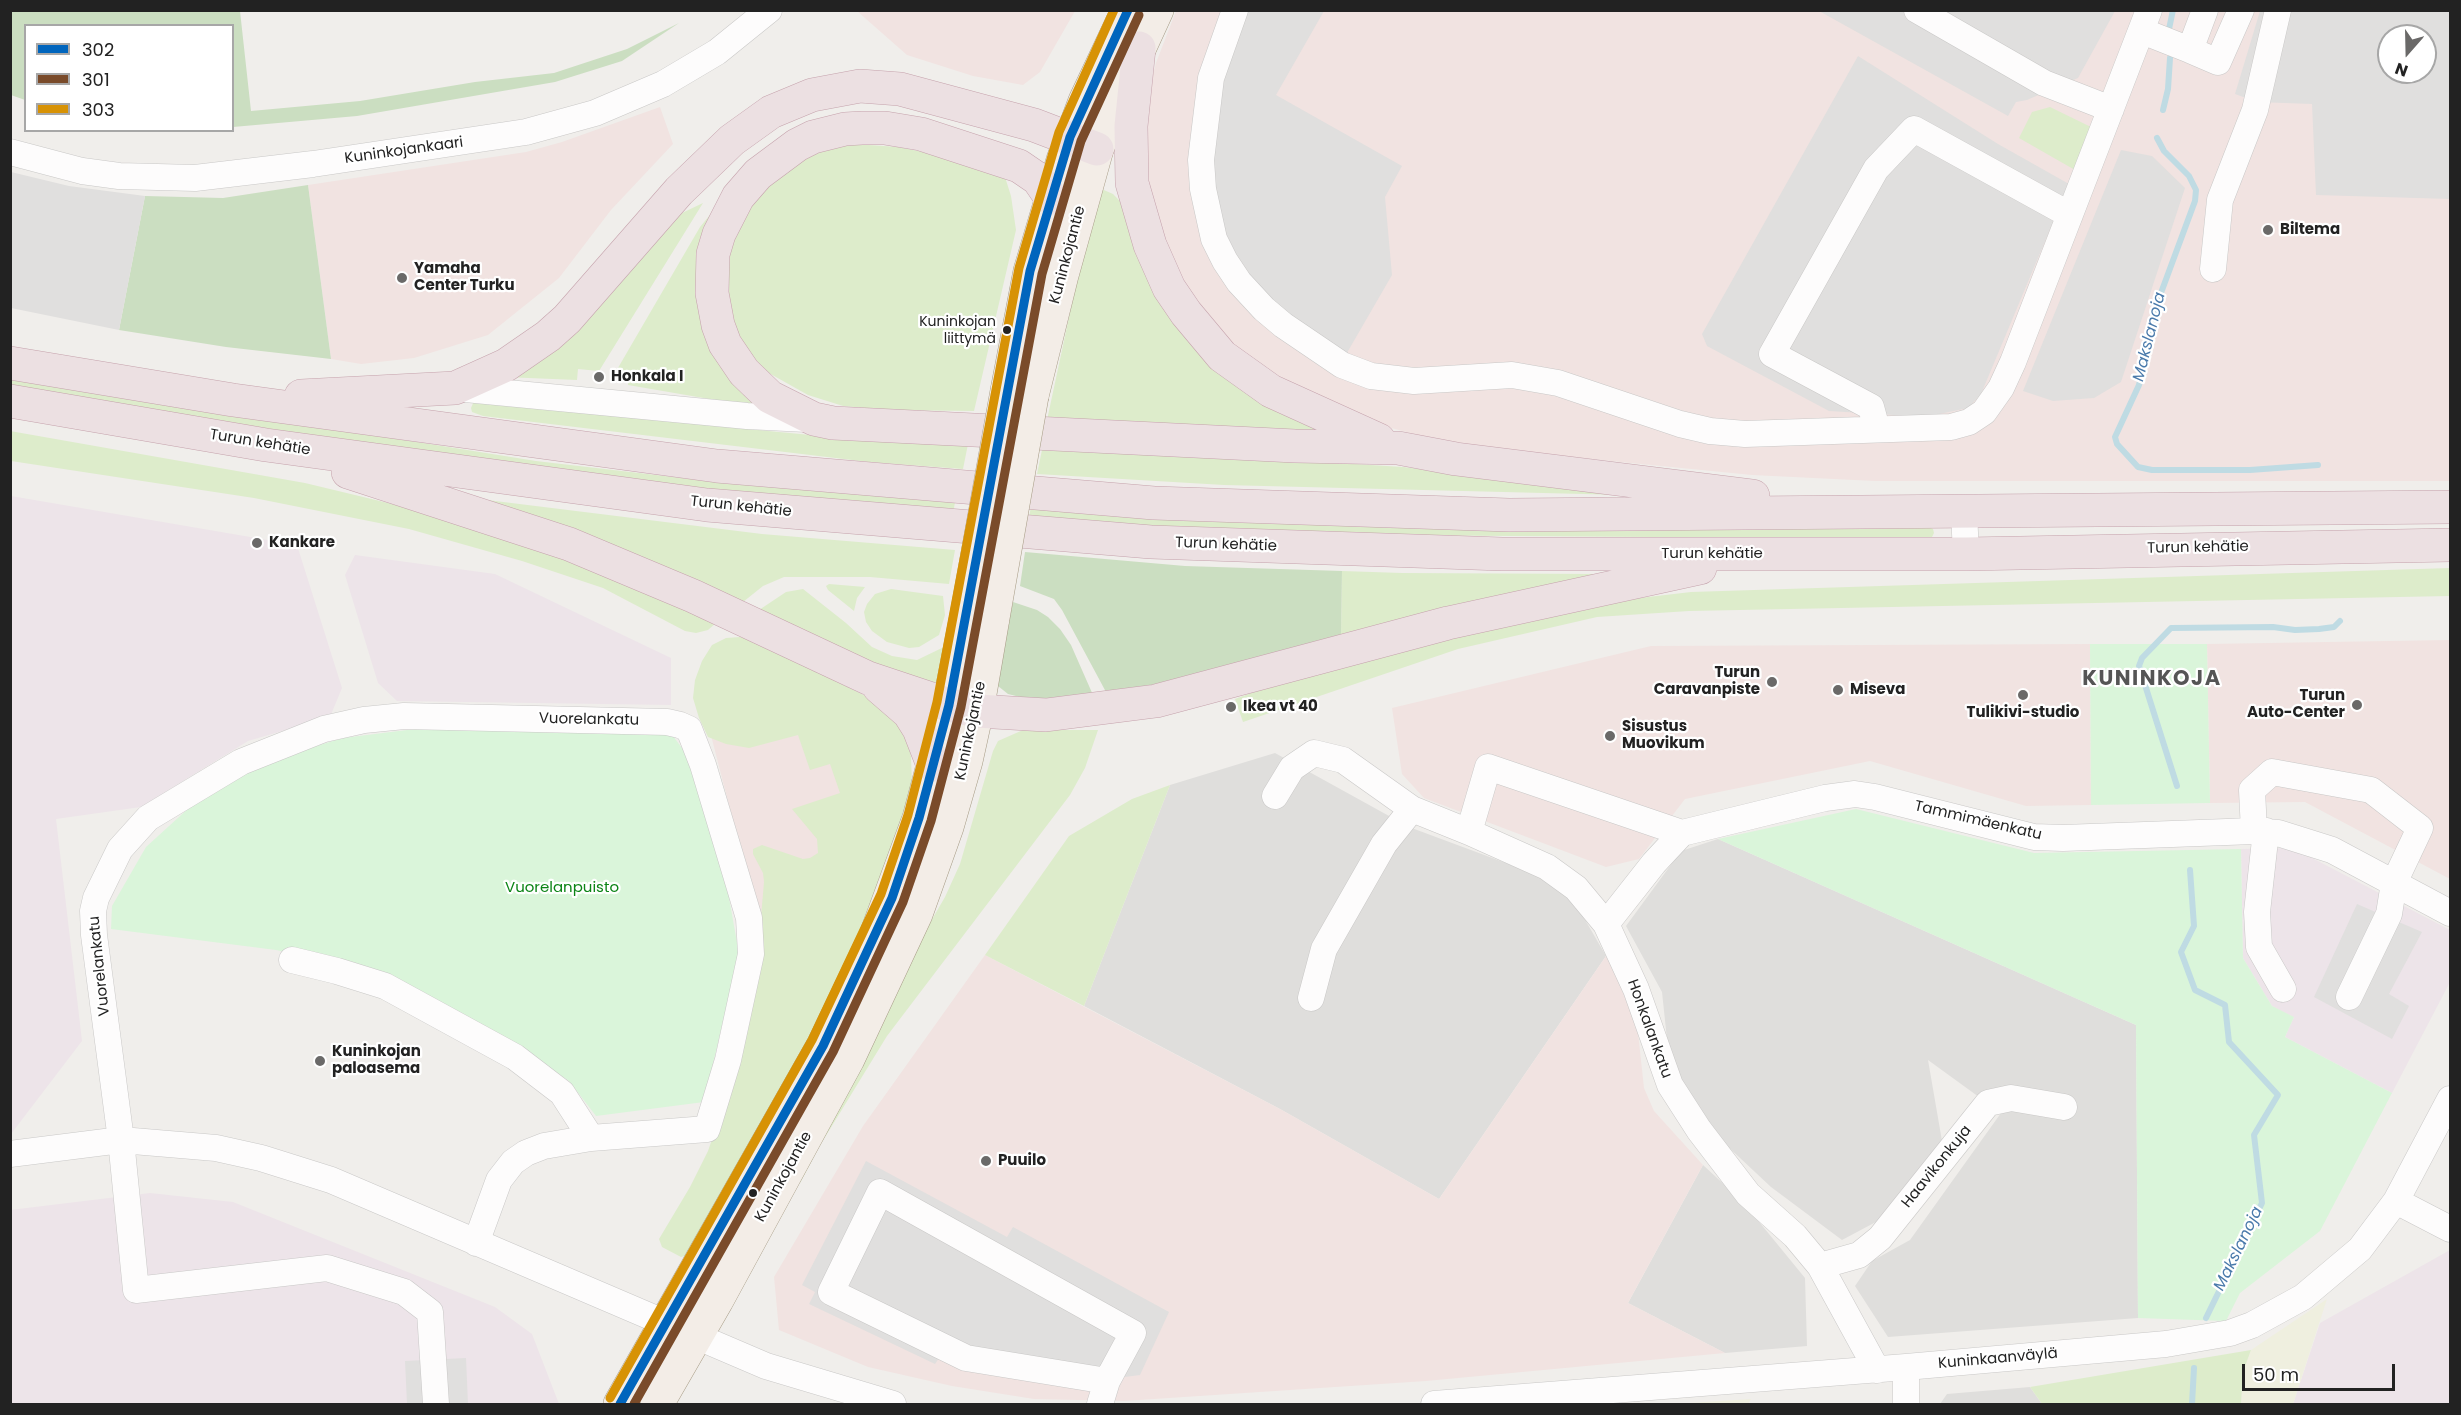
<!DOCTYPE html>
<html>
<head>
<meta charset="utf-8">
<style>
  body { margin:0 }
  #map { position:relative; width:2461px; height:1415px; overflow:hidden; background:#f0eeeb; font-family:Poppins,sans-serif }
  canvas { display:block }
  .frame { position:absolute; inset:0; border:12px solid #222; pointer-events:none }
  .legend { position:absolute; left:24px; top:24px; width:210px; height:108px; box-sizing:border-box; background:#fff; border:2px solid #a7a7a7; margin:0; padding:8px 10px; list-style:none; font-size:18px; color:#222 }
  .legend li { display:flex; align-items:center; gap:12px; height:30px }
  .legend b { width:30px; border:2px solid #a7a7a7 }
  .north { position:absolute; left:2377px; top:24px; width:60px; height:60px; box-sizing:border-box; background:#fff; border:2px solid #a7a7a7; border-radius:50%; rotate:200deg; font-size:16px; font-weight:700; line-height:24px; text-align:center; color:#222 }
  .north::after { content:''; display:block; margin:auto; width:21px; height:27px; background:#6a6968; clip-path:polygon(50% 0,100% 100%,50% 72%,0 100%) }
  .scale { position:absolute; left:2242px; top:1364px; width:153px; height:27px; box-sizing:border-box; border:3px solid #222; border-top:0; padding-left:8px; font-size:18px; line-height:21px; white-space:nowrap; color:#222; -webkit-text-stroke:4px #fff; paint-order:stroke }
</style>
</head>
<body>
<div id="map">
<canvas width="2461" height="1415"></canvas>
<div class="frame"></div>
<ul class="legend">
<li><b style="height:8px;background:#0065bd"></b>302</li>
<li><b style="height:8px;background:#7a4b2a"></b>301</li>
<li><b style="height:8px;background:#d79205"></b>303</li>
</ul>
<div class="north">N</div>
<div class="scale">50 m</div>
</div>
<script>
const g = document.querySelector('canvas').getContext('2d');
g.lineJoin = 'round';
function fill(path, color) { g.fillStyle = color; g.fill(path, 'evenodd'); }
const shape = rows => new Path2D(rows.map(r => 'M' + r).join(''));
function trace(path, color, width, dash) { g.strokeStyle = color; g.lineWidth = width; g.lineCap = dash ? 'butt' : 'round'; g.setLineDash(dash || []); g.stroke(path); }
function write(font, color, halo, rows, align = 'center') {
  g.font = font + ' Poppins,sans-serif'; g.lineWidth = 4.5; g.setLineDash([]); g.textBaseline = 'middle'; g.strokeStyle = halo; g.fillStyle = color; for (const [text, x, y, turn = 0] of rows) {
    g.save(); g.translate(x, y); g.rotate((+turn || 0) * Math.PI / 180); g.textAlign = isNaN(turn) ? turn : align; if (halo) g.strokeText(text, 0, 0); g.fillText(text, 0, 0); g.restore();
  }
}
const residential = shape([
  [1275,753,1409,827,1565,885,1606,956,1439,1199,1280,1109,1084,1006,1170,785],
  [1718,839,2136,1025,2138,1318,1888,1337,1855,1286,1872,1261,1910,1240,2001,1113,1928,1060,1942,1141,1889,1215,1842,1240,1771,1187,1724,1143,1671,1077,1662,992,1626,926,1681,851],
  [1703,1165,1742,1201,1805,1278,1807,1346,1725,1353,1628,1303],
  [2030,1387,2042,1404,1940,1404,1947,1394]
]);
const commercial = shape([
  [857,11,1075,11,1040,72,1023,85,973,76,907,55],
  [1176,11,2450,11,2450,481,1875,481,1752,475,1459,446,1380,425,1270,380,1193,308,1142,183,1148,92,1156,63],
  [2389,36,2425,36,2425,72,2389,72],
  [660,107,673,144,611,210,559,278,488,335,414,358,361,364,331,359,308,185,526,152,562,142],
  [2450,640,2450,879,2305,802,2210,803,2207,644],
  [2090,644,2091,805,2026,806,1870,761,1685,799,1639,859,1606,867,1424,798,1402,774,1392,708,1651,646],
  [705,712,841,737,855,833,765,945],
  [985,955,1280,1109,1439,1199,1606,956,1635,1005,1644,1088,1654,1111,1703,1165,1628,1303,1725,1353,1426,1381,1124,1401,1034,1399,952,1386,868,1367,779,1330,774,1277,863,1126]
]);
const industrial = shape([
  [11,496,297,545,342,688,330,717,248,741,141,807,56,819,82,1041,11,1134],
  [355,555,495,574,671,658,671,705,397,701,378,683,345,575],
  [2293,848,2450,930,2450,982,2392,1093,2285,1037,2294,1017,2272,1006,2243,958,2241,849],
  [150,1193,233,1202,495,1307,532,1334,559,1404,11,1404,10,1210],
  [2450,1250,2450,1404,2293,1404,2320,1323]
]);
const farmland = shape([
  [2327,1299,2293,1404,2241,1404,2243,1372,2251,1350],
  [1751,1399,1748,1404,1675,1404]
]);
const grass = shape([
  [2050,107,2091,127,2075,170,2019,138,2032,112],
  [840,143,898,147,938,155,1005,177,1011,196,1016,230,974,411,888,410,843,406,808,395,767,372,748,351,731,320,727,295,726,264,747,203,791,164],
  [1097,187,1113,194,1120,201,1126,215,1265,405,1320,431,1047,420],
  [703,203,599,371,578,369,577,380,504,377,682,213],
  [714,210,704,237,753,402,750,406,628,385,629,374,615,373,700,227],
  [10,377,536,461,716,482,955,502,953,514,714,491,411,451,99,402,11,387],
  [474,401,540,404,706,425,873,441,968,444,963,469,869,462,483,416,472,412,471,408],
  [10,431,305,483,438,515,504,534,717,622,708,630,696,633,685,631,603,588,522,561,409,529,254,498,11,461],
  [1043,445,1403,467,1623,495,1224,485,1037,474],
  [471,498,762,534,955,550,949,584,870,577,784,577,763,586,738,606],
  [1031,506,1929,527,1933,529,1934,533,1931,539,1373,535,1237,531,1029,518],
  [2450,568,2450,596,1689,611,1597,617,1458,649,1243,722,1235,699,1323,666,1597,603,1691,592],
  [1342,571,1402,573,1599,574,1341,636],
  [829,584,865,587,857,598,854,611,828,590,826,586],
  [803,589,846,623,872,647,892,656,917,660,946,646,941,683,916,681,753,614,786,592],
  [891,589,943,596,945,615,939,635,919,647,909,648,887,642,872,631,866,622,864,612,867,604,875,594],
  [740,637,756,640,889,708,907,739,911,756,912,785,909,807,852,966,685,1256,681,1257,662,1247,659,1239,690,1187,708,1151,720,1116,757,963,764,882,763,873,753,854,753,849,762,845,803,859,810,858,818,853,817,839,792,809,840,793,830,764,810,770,798,735,749,748,726,744,708,737,699,718,693,698,695,680,702,661,712,645,726,638],
  [1023,730,1098,730,1085,768,1070,795,887,1036,819,1147,800,1183,798,1182,902,971,945,897,960,864,993,751,998,741],
  [1170,785,1084,1006,985,955,1069,836,1132,799],
  [2251,1350,2243,1372,2241,1404,2042,1404,2030,1387]
]);
const forest = shape([
  [11,10,240,11,251,111,360,101,475,82,554,73,627,49,679,23,622,61,555,82,357,116,233,127,232,26,26,26,25,100,11,95],
  [308,185,331,359,226,347,119,330,145,196,223,198],
  [1025,552,1185,566,1342,571,1341,636,1170,685,1106,692,1062,610,1054,599,1020,586],
  [1013,602,1037,610,1048,617,1060,629,1071,645,1093,695,1066,702,1020,697,1008,694,998,686,996,679]
]);
const park = shape([
  [2090,644,2207,644,2210,803,2091,805],
  [654,727,673,736,688,756,725,875,739,954,704,1102,596,1116,569,1081,503,1037,347,966,276,950,111,929,112,906,146,847,191,806,242,774,286,755,343,738,423,728],
  [1856,809,2034,853,2241,849,2243,958,2272,1006,2294,1017,2285,1037,2392,1093,2320,1231,2240,1293,2226,1321,2138,1318,2136,1025,1718,839]
]);
const parking = shape([
  [1244,11,1324,11,1276,95,1402,166,1385,197,1392,275,1344,358,1291,319,1250,280,1221,235,1211,184,1218,115,1227,62],
  [1819,11,2115,11,2078,78,2027,100,2016,102,2008,116],
  [2260,11,2450,11,2450,199,2316,195,2312,104,2257,102,2235,94],
  [2389,36,2425,36,2425,72,2389,72],
  [1858,56,1998,144,2069,184,1981,394,1968,408,1925,417,1829,411,1707,346,1702,334],
  [2121,150,2152,156,2185,188,2121,382,2094,398,2053,401,2023,391],
  [11,172,69,186,145,196,119,330,11,308],
  [2357,904,2422,932,2389,994,2409,1006,2392,1039,2314,997],
  [866,1161,1007,1237,1013,1227,1169,1312,1140,1375,1071,1384,978,1373,941,1355,935,1364,809,1304,815,1292,802,1285],
  [466,1358,468,1404,407,1404,405,1361]
]);
const stream = shape([
  [2169,29,2173,10],
  [2163,110,2168,89,2170,58],
  [2157,138,2164,151,2189,176,2196,190,2195,201,2158,301,2139,385,2115,437,2117,444,2138,467,2152,470,2250,470,2318,465],
  [2177,786,2139,666,2142,658,2171,628,2273,627,2295,630,2319,629,2334,627,2340,621],
  [2190,870,2194,926,2181,952,2195,990,2225,1005,2229,1042,2278,1095,2254,1135,2262,1203,2206,1318],
  [2192,1404,2194,1368]
]);
const minor = shape([
  [1235,10,1211,78,1201,160,1203,189,1214,239,1225,261,1239,282,1264,309,1283,325,1342,365,1371,376,1414,381,1512,375,1558,383,1680,424,1710,431,1745,434,1951,427,1969,422,1984,412,2001,388,2013,362,2149,10],
  [1917,10,2044,83,2111,109],
  [2142,31,2190,50,2205,10],
  [2190,50,2218,62,2241,10],
  [10,152,82,171,119,176,195,178,313,164,526,132,595,113,663,84,717,52,769,10],
  [2213,269,2220,200,2255,110,2278,10],
  [455,388,747,416,807,419],
  [1877,429,1871,407,1772,354,1876,169,1914,129,2070,215],
  [1964,512,1966,554],
  [1275,796,1292,768,1314,753,1343,760,1412,809,1469,832,1547,867,1576,888,1606,924,1636,989,1670,1085,1699,1130,1748,1194,1795,1236,1820,1266,1877,1370],
  [2254,831,2252,790,2272,772,2371,790,2420,828,2394,883,2389,914,2349,997],
  [2266,831,2257,912,2259,947,2283,989],
  [1469,832,1488,767,1682,833],
  [1606,924,1654,863,1682,833,1825,798,1855,794,1875,797,2034,837,2063,838,2254,831,2278,833,2332,850,2450,913],
  [292,960,337,971,385,986,515,1057,562,1093,591,1138],
  [1311,998,1324,949,1384,844,1412,809],
  [10,1154,121,1140,216,1148,261,1158,331,1180,766,1366,893,1404],
  [2396,1201,2450,1229],
  [1820,1266,1859,1255,1880,1238,1988,1103,2011,1098,2064,1107],
  [1906,1367,1906,1404],
  [436,1404,430,1312,404,1292,327,1268,136,1290,121,1140,94,935,93,911,96,898,120,849,148,818,241,762,324,729,364,720,404,716,667,722,680,725,689,729,703,765,749,918,751,954,728,1060,707,1129,591,1138,544,1146,526,1153,513,1162,499,1180,476,1243],
  [1100,1404,1107,1381,1133,1333,880,1192,831,1292,966,1358,1107,1381],
  [1434,1404,1906,1367,2166,1344,2230,1333,2252,1325,2303,1297,2360,1249,2396,1201,2450,1099]
]);
const major = shape([
  [1007,391,1030,271,1063,160,1085,101,1128,10],
  [1032,396,1062,275,1097,149,1124,82,1157,10],
  [620,1404,823,1046,876,935,919,818,949,705,967,613],
  [657,1404,717,1300,848,1059,916,914,947,827,966,761,977,711,993,618]
]);
const highway = shape([
  [1139,48,1131,126,1132,183,1150,245,1169,288,1186,313,1222,356,1271,391,1379,440],
  [1051,198,1038,179,1019,166,921,134,885,128,862,128,845,129,813,137,797,145,758,174,738,197,719,234,713,254,712,293,718,325,725,344,744,372,770,397,814,419,833,423,1295,446,1398,448,1456,459,1753,496],
  [10,363,233,400,717,466,1154,503,1509,515,2450,507],
  [301,396,455,388,506,365,548,336,567,319,679,191,732,140,771,112,812,95,860,86,900,89,1034,125,1097,149],
  [10,401,266,445,707,505,1151,542,1502,554,1966,554,2450,545],
  [348,472,569,544,693,596,868,678,949,705,977,711,1046,715,1156,701,1448,623,1700,568],
  [879,687,909,713,919,729,933,765]
]);
const majorBridge = shape([
  [967,613,1007,391],
  [993,618,1032,396]
]);
const bus1 = shape([
  [620,1404,823,1046,892,898,919,818,949,705,1030,271,1070,137,1128,10]
]);
const bus2 = shape([
  [634,1404,833,1052,903,902,931,821,961,707,1042,274,1081,141,1139,15]
]);
const bus3 = shape([
  [610,1398,812,1040,881,894,908,815,937,702,1019,268,1059,132,1114,10]
]);
const markers = [
  [2268,230,6,"#6a6968"],
  [402,278,6,"#6a6968"],
  [1007,330,5,"#222"],
  [599,377,6,"#6a6968"],
  [257,543,6,"#6a6968"],
  [1772,682,6,"#6a6968"],
  [1838,690,6,"#6a6968"],
  [2023,695,6,"#6a6968"],
  [2357,705,6,"#6a6968"],
  [1231,707,6,"#6a6968"],
  [1610,736,6,"#6a6968"],
  [320,1061,6,"#6a6968"],
  [986,1161,6,"#6a6968"],
  [753,1193,5,"#222"]
];
const busNames = [
  ["Kuninkojan",996,322],
  ["liittymä",996,339]
];
const streetNames = [
  ["Kuninkojankaari",404,151,-8],
  ["Kuninkojantie",1068,255,-75],
  ["Turun kehätie",260,443,9],
  ["Turun kehätie",741,507,6],
  ["Turun kehätie",1226,545,2],
  ["Turun kehätie",2198,548,-1],
  ["Turun kehätie",1712,554],
  ["Vuorelankatu",589,720,1],
  ["Kuninkojantie",971,731,-78],
  ["Tammimäenkatu",1978,821,13],
  ["Vuorelankatu",100,966,-96],
  ["Honkalankatu",1649,1029,70],
  ["Haavikonkuja",1937,1167,-51],
  ["Kuninkojantie",784,1177,-61],
  ["Kuninkaanväylä",1998,1359,-5]
];
const poiNames = [
  ["Biltema",2280,230],
  ["Yamaha",414,269],
  ["Center Turku",414,286],
  ["Honkala I",611,377],
  ["Kankare",269,543],
  ["Turun",1760,673,"right"],
  ["Caravanpiste",1760,690,"right"],
  ["Miseva",1850,690],
  ["Turun",2345,696,"right"],
  ["Auto-Center",2345,713,"right"],
  ["Ikea vt 40",1243,707],
  ["Tulikivi-studio",2023,713,"center"],
  ["Sisustus",1622,727],
  ["Muovikum",1622,744],
  ["Kuninkojan",332,1052],
  ["paloasema",332,1069],
  ["Puuilo",998,1161]
];
const parkNames = [
  ["Vuorelanpuisto",562,888]
];
const waterNames = [
  ["Makslanoja",2150,337,-76],
  ["Makslanoja",2239,1249,-64]
];
const districtNames = [
  ["KUNINKOJA",2152,680]
];
fill(residential, '#dfdedc');
fill(commercial, '#f1e3e1');
fill(industrial, '#ede4e9');
fill(farmland, '#efefdf');
fill(grass, '#ddeccb');
fill(forest, '#cbdec1');
fill(park, '#daf5da');
fill(parking, '#e0dfde');
trace(stream, '#bfdbe3', 6);
trace(minor, '#c9c8c7', 27);
trace(major, '#a79c86', 34);
trace(highway, '#c5a2ac', 34);
trace(minor, '#fdfcfc', 26);
trace(major, '#f3ede7', 33);
trace(highway, '#ece0e2', 33);
trace(majorBridge, '#a79c86', 34, []);
trace(majorBridge, '#f3ede7', 33);
trace(bus1, '#0065bd', 9);
trace(bus2, '#7a4b2a', 9);
trace(bus3, '#d79205', 9);
for (const [x, y, r, color] of markers) { const dot = new Path2D(); dot.arc(x, y, r, 0, 2 * Math.PI); g.fillStyle = color; g.fill(dot); trace(dot, '#fff', 2); }
write('14px', '#222', '#fff', busNames, 'right');
write('15px', '#222', '#fff', streetNames);
write('bold 15px', '#222', '#fff', poiNames, 'left');
write('15px', '#0c8416', '#fff', parkNames);
write('italic 16px', '#4a7aab', '#fff', waterNames);
g.letterSpacing = '1.5px';
write('bold 21px', '#555', '#fff', districtNames);
g.letterSpacing = '0px';
</script>
</body>
</html>
